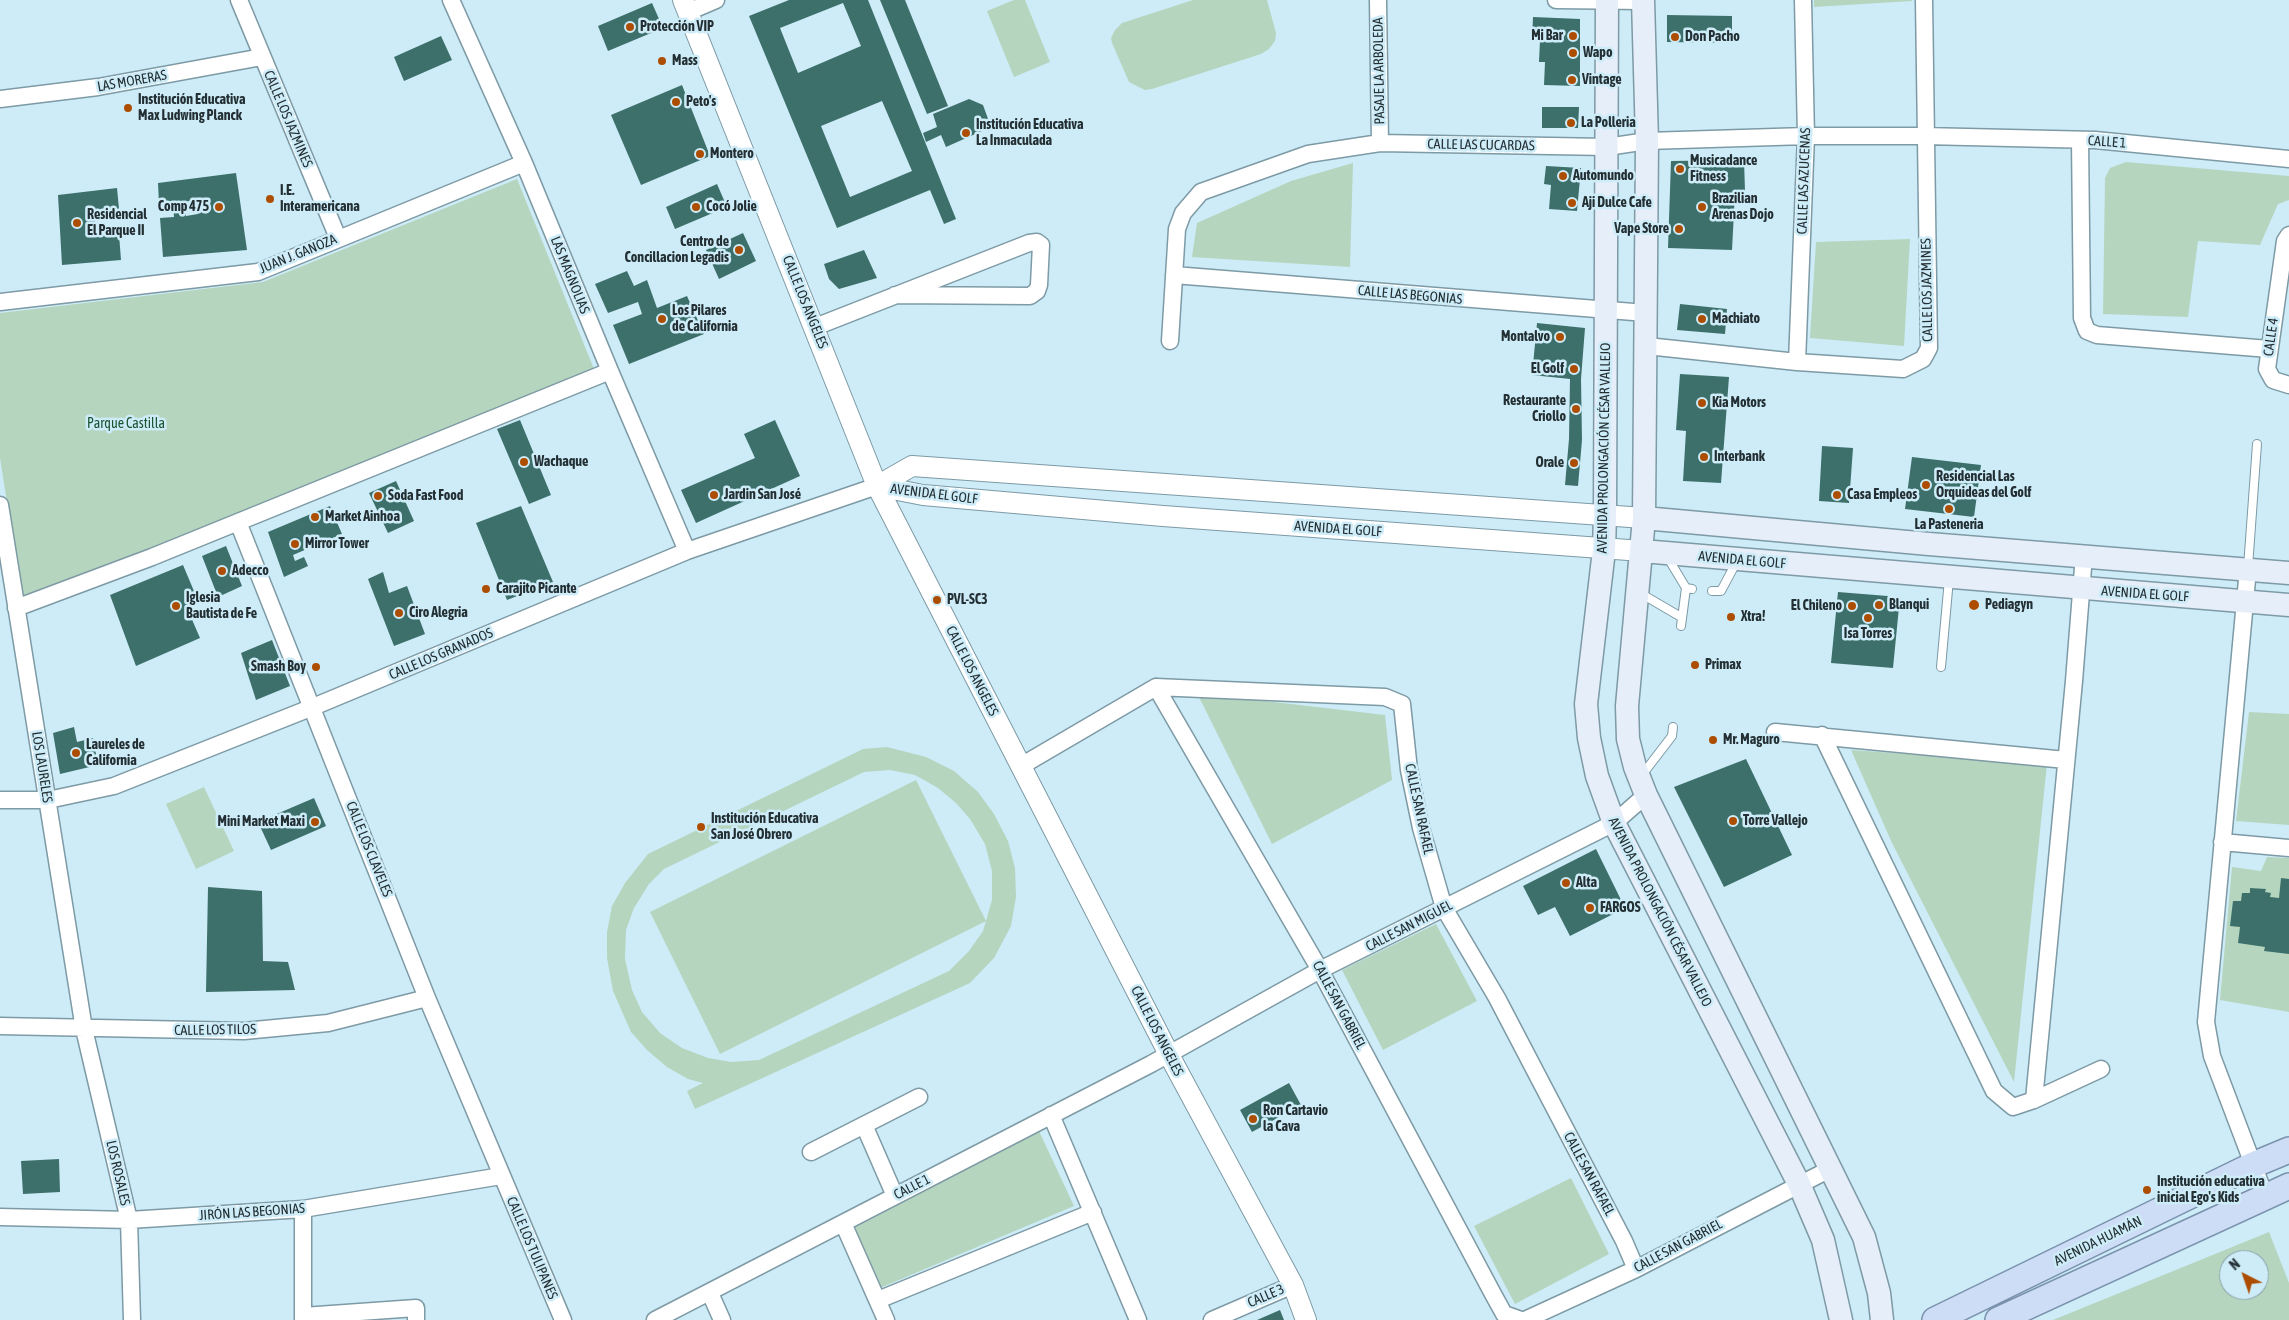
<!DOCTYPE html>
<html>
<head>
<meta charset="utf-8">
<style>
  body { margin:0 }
  #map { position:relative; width:2289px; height:1320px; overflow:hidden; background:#cdecf8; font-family:"Asap Condensed",sans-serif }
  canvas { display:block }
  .north { position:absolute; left:2219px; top:1250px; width:50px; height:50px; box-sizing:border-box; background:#cdecf8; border:1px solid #89a0a9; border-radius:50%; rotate:319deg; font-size:14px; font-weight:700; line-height:20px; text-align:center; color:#232f33 }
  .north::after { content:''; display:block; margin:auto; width:18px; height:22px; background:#ac4d00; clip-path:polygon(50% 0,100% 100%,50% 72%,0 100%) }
</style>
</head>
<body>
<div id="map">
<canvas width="2289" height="1320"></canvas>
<div class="north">N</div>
</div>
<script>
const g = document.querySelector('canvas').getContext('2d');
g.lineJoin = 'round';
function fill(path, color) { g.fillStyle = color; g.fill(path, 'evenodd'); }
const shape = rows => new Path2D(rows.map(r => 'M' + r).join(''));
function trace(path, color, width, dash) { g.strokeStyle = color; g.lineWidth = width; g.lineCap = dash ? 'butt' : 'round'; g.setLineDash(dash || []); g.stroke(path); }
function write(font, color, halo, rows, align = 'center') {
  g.font = font + ' "Asap Condensed",sans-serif'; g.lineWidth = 5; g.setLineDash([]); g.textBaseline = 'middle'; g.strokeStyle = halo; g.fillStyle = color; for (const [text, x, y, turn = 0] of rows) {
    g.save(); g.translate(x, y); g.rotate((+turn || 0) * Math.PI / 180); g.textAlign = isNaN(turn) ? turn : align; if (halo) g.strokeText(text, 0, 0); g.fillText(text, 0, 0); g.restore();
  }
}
const green = shape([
  [1014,0,1025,0,1050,62,1014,77,987,11],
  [1193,0,1267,0,1276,33,1275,41,1269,49,1261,54,1152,89,1145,90,1129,82,1112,43,1111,38,1115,30,1122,23],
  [1814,0,1912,0,1912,1,1814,7],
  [2126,162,2289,176,2289,200,2278,204,2260,245,2198,241,2188,317,2103,314,2105,178,2110,168],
  [1353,163,1350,267,1192,257,1197,223,1291,181],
  [517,179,594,369,209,526,22,598,0,458,0,313,263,282],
  [1910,239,1904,346,1810,338,1816,242],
  [1197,693,1385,715,1392,780,1272,844],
  [2249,712,2289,714,2289,825,2236,821],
  [887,747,926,757,954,771,978,792,994,814,1008,841,1015,868,1016,897,1011,926,994,958,970,983,695,1109,687,1091,703,1083,688,1079,667,1067,647,1050,631,1032,613,991,607,958,607,932,612,906,625,883,648,854,863,749],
  [890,770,915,775,938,788,956,803,970,819,985,844,992,871,992,900,986,921,916,780,650,912,720,1054,986,921,983,931,969,951,949,971,759,1060,731,1062,708,1058,682,1048,660,1033,642,1012,632,990,625,959,626,930,634,908,649,884,664,869,864,772],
  [1851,750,2047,764,2014,1082,1892,843],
  [204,787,234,851,196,869,166,804],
  [2267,857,2289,858,2289,1012,2220,1000,2232,867,2261,871],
  [1436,924,1477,1001,1383,1050,1342,970],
  [1039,1131,1074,1206,880,1288,853,1227],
  [1571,1178,1609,1254,1515,1304,1474,1226],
  [2269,1232,2289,1283,2289,1320,2053,1320],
  [2229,1260,2259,1260,2259,1290,2229,1290]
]);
const building = shape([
  [789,0,868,0,956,219,944,224,930,190,837,228,749,16],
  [843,3,861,46,798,73,780,28],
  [882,101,912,171,850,197,821,126],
  [880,0,905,0,948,106,927,114],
  [652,3,663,28,608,51,598,26],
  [1667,15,1732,16,1732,43,1667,42],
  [1533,17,1580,19,1580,86,1544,85,1545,62,1539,62,1540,40,1532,40],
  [441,36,452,60,404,81,394,57],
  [682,85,710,156,641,185,611,115],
  [969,99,983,105,991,127,946,147,941,135,926,142,923,133,937,127,933,114],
  [1542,107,1579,107,1578,128,1542,128],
  [1744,160,1745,191,1735,192,1732,250,1668,248,1671,161],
  [1546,166,1581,168,1577,211,1549,209,1551,185,1544,184],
  [236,173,247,250,163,257,160,218,174,217,173,203,159,204,158,183],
  [196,200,198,214,186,216,184,202],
  [717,184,727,207,675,229,666,207],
  [117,188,119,209,94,211,96,236,119,234,121,260,62,265,58,195],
  [743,233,756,261,719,279,706,250],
  [864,250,877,278,839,289,829,279,824,264],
  [627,271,634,286,647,280,657,308,687,296,704,334,629,364,613,325,642,314,638,302,608,313,595,284],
  [1680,304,1727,309,1725,334,1677,330],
  [1537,323,1585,328,1581,379,1582,440,1578,486,1565,485,1569,439,1570,379,1532,375],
  [1680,374,1729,377,1721,483,1683,481,1686,431,1676,430],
  [520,420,551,495,529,504,497,429],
  [775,420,800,476,696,523,681,490,755,458,744,434],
  [1822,446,1853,448,1849,503,1819,501],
  [1912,457,1981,465,1974,517,1905,509],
  [396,481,414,521,388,533,369,493],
  [330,506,342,534,293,555,295,561,304,557,308,566,284,577,268,532],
  [521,506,553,582,507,600,476,523],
  [226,546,242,586,218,597,202,556],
  [183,565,199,603,187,608,200,638,136,666,110,595],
  [383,572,389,593,407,586,425,634,394,646,368,579],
  [1838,592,1900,597,1893,668,1831,663],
  [272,640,290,686,256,700,241,653],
  [74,727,77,742,93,738,98,765,60,774,53,733],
  [1746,759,1792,855,1724,887,1674,787],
  [314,798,326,826,271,850,258,822],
  [1596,849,1625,908,1570,936,1555,907,1538,915,1523,886],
  [2281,878,2289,879,2289,954,2264,951,2265,947,2238,943,2240,927,2230,926,2233,901,2241,901,2242,893,2250,893,2250,888,2266,889,2265,892,2271,893,2270,897,2279,898],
  [208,887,262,891,263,961,288,962,295,990,206,992],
  [1289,1083,1301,1105,1252,1132,1240,1110],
  [59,1159,60,1192,23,1194,21,1161],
  [1280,1310,1284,1320,1257,1320]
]);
const service = shape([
  [1668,558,1686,588,1692,589],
  [2248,567,2257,444],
  [1712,591,1721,591,1737,561],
  [1640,593,1681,617],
  [1681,626,1686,588],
  [1941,667,1949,579],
  [1642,775,1672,736,1673,727]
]);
const minor = shape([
  [239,0,338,238],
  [451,0,524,163,610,371,687,551],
  [1378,0,1380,143],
  [1556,0,1643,1],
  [688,12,716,0],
  [0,99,98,87,262,57],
  [2080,140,2082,318,2087,331,2097,335,2269,349],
  [2289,235,2285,241,2267,369,2273,380,2289,385],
  [1174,275,1646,313],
  [0,302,258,272,524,163],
  [815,327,1029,243,1037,242,1041,245,1039,285,1037,291,1030,296,895,295],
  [1170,341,1177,229,1183,213,1201,192,1308,154,1380,143,1607,147,1647,141,1806,136,1924,136,2095,140,2289,159],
  [1647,346,1797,362,1903,369,1923,359,1929,348,1924,0],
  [1797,362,1806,136,1803,0],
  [0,505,84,1029,129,1220,132,1320],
  [238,522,427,998,563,1320],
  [2248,569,2206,1022,2212,1056,2265,1196],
  [16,608,152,557,610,371],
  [1156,687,1320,970,1493,1294,1504,1314,1521,1320],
  [1775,732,2066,760],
  [1822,735,1994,1091,2013,1107,2034,1100,2101,1069],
  [1021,766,1156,687,1385,697,1402,704,1409,770,1421,828,1444,908,1497,998,1624,1241,1636,1269],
  [0,800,48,800,114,786,313,707,687,551,877,486],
  [2222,842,2289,848],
  [0,1026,244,1031,328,1023,427,998],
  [2034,1100,2074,681,2084,555],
  [1051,1115,1138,1320],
  [864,1125,895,1196],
  [811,1152,919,1097],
  [303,1209,303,1320],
  [0,1217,129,1220,303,1209,501,1176],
  [843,1223,886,1320],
  [710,1293,722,1320],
  [878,1300,1093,1212],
  [303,1316,416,1308,416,1320],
  [655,1320,1151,1064,1320,970,1614,823,1646,795],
  [1212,1320,1293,1285],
  [1525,1320,1636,1269,1830,1169]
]);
const tertiary = shape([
  [683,0,877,486,1175,1066,1293,1285,1306,1320],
  [877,486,912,466,1644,518],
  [877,486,923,495,1163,516,1642,551]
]);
const secondary = shape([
  [1607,0,1605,515,1604,550,1586,704,1589,738,1597,776,1614,823,1799,1184,1823,1240,1841,1320],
  [1643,0,1647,141,1644,518,1627,706,1628,739,1635,767,1646,795,1864,1237,1879,1293,1882,1320],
  [1644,518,1929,544,2289,573],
  [1642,551,2289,605]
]);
const primary = shape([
  [1935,1320,2253,1165,2289,1150],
  [1998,1320,2289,1186]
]);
const markers = [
  [630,27,5,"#ac4d00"],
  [1573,36,5,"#ac4d00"],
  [1675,37,5,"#ac4d00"],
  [1573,53,5,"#ac4d00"],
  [662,61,5,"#ac4d00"],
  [1572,80,5,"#ac4d00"],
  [676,102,5,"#ac4d00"],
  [128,108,5,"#ac4d00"],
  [1571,123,5,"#ac4d00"],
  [966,133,5,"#ac4d00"],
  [700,154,5,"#ac4d00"],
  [1680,169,5,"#ac4d00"],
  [1563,176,5,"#ac4d00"],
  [270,199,5,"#ac4d00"],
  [1572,203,5,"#ac4d00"],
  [219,207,5,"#ac4d00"],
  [696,207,5,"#ac4d00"],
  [1702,207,5,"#ac4d00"],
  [77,223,5,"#ac4d00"],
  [1679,229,5,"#ac4d00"],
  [739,250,5,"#ac4d00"],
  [662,319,5,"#ac4d00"],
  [1702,319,5,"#ac4d00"],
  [1560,337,5,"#ac4d00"],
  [1574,369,5,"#ac4d00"],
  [1702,403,5,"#ac4d00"],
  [1576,409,5,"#ac4d00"],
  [1704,457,5,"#ac4d00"],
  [524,462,5,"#ac4d00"],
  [1574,463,5,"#ac4d00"],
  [1926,485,5,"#ac4d00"],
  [714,495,5,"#ac4d00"],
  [1837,495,5,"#ac4d00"],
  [378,496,5,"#ac4d00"],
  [1949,509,5,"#ac4d00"],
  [315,517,5,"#ac4d00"],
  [295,544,5,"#ac4d00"],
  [222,571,5,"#ac4d00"],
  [486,589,5,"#ac4d00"],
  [937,600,5,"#ac4d00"],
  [1879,605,5,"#ac4d00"],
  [1974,605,6,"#ac4d00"],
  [176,606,5,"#ac4d00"],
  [1852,606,5,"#ac4d00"],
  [399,613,5,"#ac4d00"],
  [1731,617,5,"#ac4d00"],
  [1868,618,5,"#ac4d00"],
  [1695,665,5,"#ac4d00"],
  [316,667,5,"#ac4d00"],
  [1713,740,5,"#ac4d00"],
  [76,753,5,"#ac4d00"],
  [1733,821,5,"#ac4d00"],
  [315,822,5,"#ac4d00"],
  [701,827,5,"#ac4d00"],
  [1566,883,5,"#ac4d00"],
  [1590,908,5,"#ac4d00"],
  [1253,1119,5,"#ac4d00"],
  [2147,1190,5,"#ac4d00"]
];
const poiNames = [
  ["Protección VIP",640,27],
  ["Mi Bar",1563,36,"right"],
  ["Don Pacho",1685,37],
  ["Wapo",1583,53],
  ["Mass",672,61],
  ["Vintage",1582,80],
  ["Institución Educativa",138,100],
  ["Max Ludwing Planck",138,116],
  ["Peto's",686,102],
  ["La Polleria",1581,123],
  ["Institución Educativa",976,125],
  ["La Inmaculada",976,141],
  ["Montero",710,154],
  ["Musicadance",1690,161],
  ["Fitness",1690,177],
  ["Automundo",1573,176],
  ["I.E.",280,191],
  ["Interamericana",280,207],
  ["Brazilian",1712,199],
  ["Arenas Dojo",1712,215],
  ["Aji Dulce Cafe",1582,203],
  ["Comp 475",209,207,"right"],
  ["Cocó Jolie",706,207],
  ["Residencial",87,215],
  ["El Parque II",87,231],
  ["Vape Store",1669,229,"right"],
  ["Centro de",729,242,"right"],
  ["Concillacion Legadis",729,258,"right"],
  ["Los Pilares",672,311],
  ["de California",672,327],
  ["Machiato",1712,319],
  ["Montalvo",1550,337,"right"],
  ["El Golf",1564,369,"right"],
  ["Restaurante",1566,401,"right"],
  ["Criollo",1566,417,"right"],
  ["Kia Motors",1712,403],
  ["Interbank",1714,457],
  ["Wachaque",534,462],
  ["Orale",1564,463,"right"],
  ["Residencial Las",1936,477],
  ["Orquideas del Golf",1936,493],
  ["Jardin San José",724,495],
  ["Casa Empleos",1847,495],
  ["Soda Fast Food",388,496],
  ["Market Ainhoa",325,517],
  ["La Pasteneria",1949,525,"center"],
  ["Mirror Tower",305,544],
  ["Adecco",232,571],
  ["Carajito Picante",496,589],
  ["Iglesia",186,598],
  ["Bautista de Fe",186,614],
  ["PVL-SC3",947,600],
  ["Blanqui",1889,605],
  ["Pediagyn",1985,605],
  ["El Chileno",1842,606,"right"],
  ["Ciro Alegria",409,613],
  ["Xtra!",1741,617],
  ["Isa Torres",1868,634,"center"],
  ["Primax",1705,665],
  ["Smash Boy",306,667,"right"],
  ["Mr. Maguro",1723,740],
  ["Laureles de",86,745],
  ["California",86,761],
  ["Institución Educativa",711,819],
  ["San José Obrero",711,835],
  ["Torre Vallejo",1743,821],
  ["Mini Market Maxi",305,822,"right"],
  ["Alta",1576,883],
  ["FARGOS",1600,908],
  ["Ron Cartavio",1263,1111],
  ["la Cava",1263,1127],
  ["Institución educativa",2157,1182],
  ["inicial Ego's Kids",2157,1198]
];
const streetNames = [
  ["PASAJE LA ARBOLEDA",1379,71,-91],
  ["LAS MORERAS",132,81,-10],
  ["CALLE LOS JAZMINES",288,119,67],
  ["CALLE 1",2107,142,4],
  ["CALLE LAS CUCARDAS",1481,145,1],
  ["CALLE LAS AZUCENAS",1804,181,-88],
  ["JUAN J. GANOZA",298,254,-22],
  ["LAS MAGNOLIAS",570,275,68],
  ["CALLE LOS JAZMINES",1927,290,-91],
  ["CALLE LAS BEGONIAS",1410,295,5],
  ["CALLE LOS ANGELES",805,302,68],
  ["CALLE 4",2271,337,-82],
  ["AVENIDA PROLONGACIÓN CÉSAR VALLEJO",1604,448,-89],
  ["AVENIDA EL GOLF",934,494,7],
  ["AVENIDA EL GOLF",1338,529,4],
  ["AVENIDA EL GOLF",1742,560,5],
  ["AVENIDA EL GOLF",2145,594,4],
  ["CALLE LOS GRANADOS",441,654,-23],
  ["CALLE LOS ANGELES",972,671,63],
  ["LOS LAURELES",42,767,81],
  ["CALLE SAN RAFAEL",1419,809,78],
  ["CALLE LOS CLAVELES",369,849,68],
  ["AVENIDA PROLONGACIÓN CÉSAR VALLEJO",1660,912,63],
  ["CALLE SAN MIGUEL",1409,926,-27],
  ["CALLE SAN GABRIEL",1339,1005,62],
  ["CALLE LOS TILOS",215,1030,-1],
  ["CALLE LOS ANGELES",1157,1031,63],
  ["LOS ROSALES",118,1173,77],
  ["CALLE SAN RAFAEL",1589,1174,62],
  ["CALLE 1",912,1187,-27],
  ["JIRÓN LAS BEGONIAS",252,1212,-4],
  ["AVENIDA HUAMÁN",2098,1241,-26],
  ["CALLE SAN GABRIEL",1678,1246,-28],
  ["CALLE LOS TULIPANES",532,1248,67],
  ["CALLE 3",1266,1296,-23]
];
const parkNames = [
  ["Parque Castilla",126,424]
];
fill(green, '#b6d5be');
fill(building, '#3d706b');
trace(service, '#7d9aa5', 10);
trace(minor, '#7d9aa5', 19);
trace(tertiary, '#7d9aa5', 22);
trace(secondary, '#7d9aa5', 25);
trace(primary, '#7b92ad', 28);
trace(service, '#fff', 8);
trace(minor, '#fff', 16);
trace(tertiary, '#fff', 20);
trace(secondary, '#e6eefa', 22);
trace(primary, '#ccddf5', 25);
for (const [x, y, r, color] of markers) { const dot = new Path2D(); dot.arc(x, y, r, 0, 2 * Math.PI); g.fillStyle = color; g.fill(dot); trace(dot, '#cdecf8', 2); }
write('bold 14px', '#232f33', '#cdecf8', poiNames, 'left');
write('14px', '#232f33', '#cdecf8', streetNames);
write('14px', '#18522e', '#cdecf8', parkNames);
</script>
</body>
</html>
